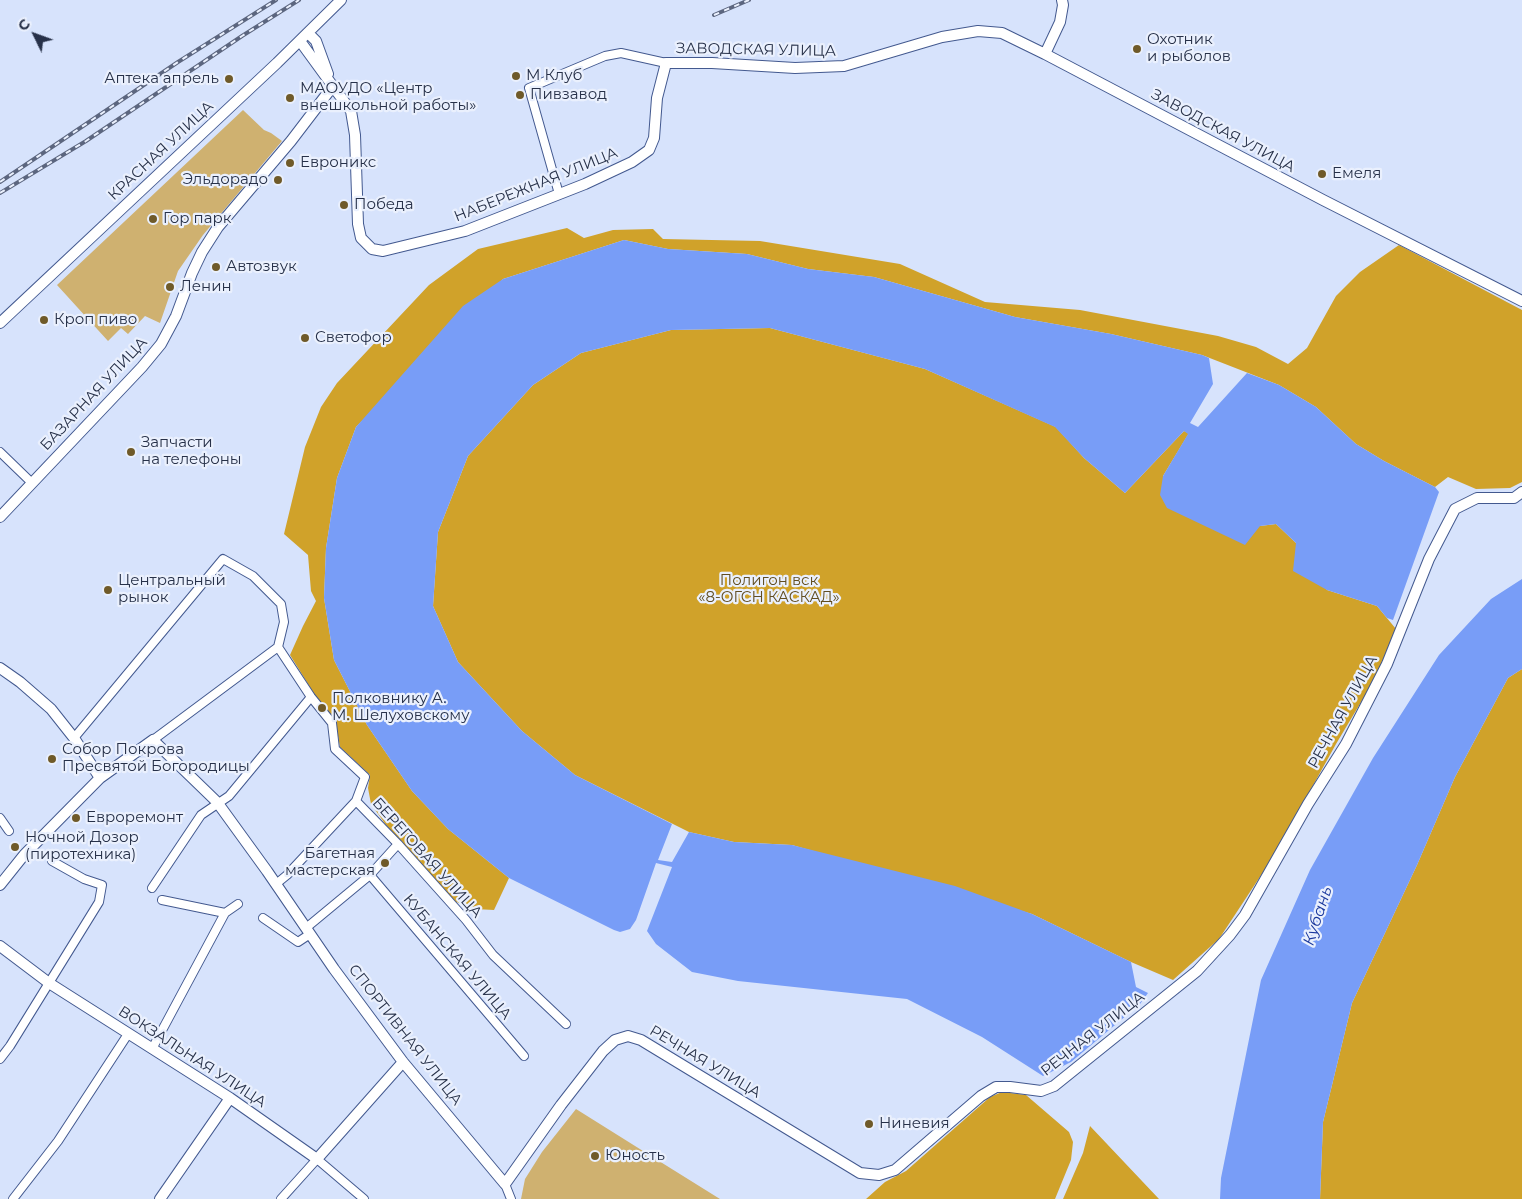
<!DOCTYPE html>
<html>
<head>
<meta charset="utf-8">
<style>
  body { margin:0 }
  #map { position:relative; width:1522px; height:1199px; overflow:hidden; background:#d7e3fc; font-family:Montserrat,sans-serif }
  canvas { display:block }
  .north { position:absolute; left:10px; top:10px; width:50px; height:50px; -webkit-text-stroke:4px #eaf0fd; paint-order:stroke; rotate:312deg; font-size:14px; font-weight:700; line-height:20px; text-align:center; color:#273149 }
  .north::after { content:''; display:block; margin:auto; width:18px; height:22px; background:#273149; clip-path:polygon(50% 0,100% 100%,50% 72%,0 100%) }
</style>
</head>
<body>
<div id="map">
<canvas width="1522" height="1199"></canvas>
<div class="north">С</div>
</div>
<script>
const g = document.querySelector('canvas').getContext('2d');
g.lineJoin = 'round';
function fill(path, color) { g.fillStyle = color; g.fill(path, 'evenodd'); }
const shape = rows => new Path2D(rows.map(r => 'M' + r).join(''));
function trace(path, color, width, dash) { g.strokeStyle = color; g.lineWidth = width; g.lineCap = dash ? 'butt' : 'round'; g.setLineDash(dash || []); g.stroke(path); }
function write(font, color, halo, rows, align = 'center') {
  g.font = font + ' Montserrat,sans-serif'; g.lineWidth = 4.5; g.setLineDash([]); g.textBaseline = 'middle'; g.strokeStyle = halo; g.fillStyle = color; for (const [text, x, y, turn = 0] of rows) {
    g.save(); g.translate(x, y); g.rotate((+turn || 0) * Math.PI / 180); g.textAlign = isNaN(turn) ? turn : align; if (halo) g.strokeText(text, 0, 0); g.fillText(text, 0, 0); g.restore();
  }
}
const green = shape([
  [243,110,264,130,271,133,282,141,203,235,178,271,160,323,145,316,128,334,121,328,108,341,57,285],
  [576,1109,659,1161,720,1199,521,1199,525,1179,542,1152]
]);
const forest = shape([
  [567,228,584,238,613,230,653,229,663,239,760,241,900,264,985,302,1080,310,1218,336,1256,347,1288,364,1307,348,1336,296,1360,272,1399,245,1522,310,1522,482,1510,488,1476,489,1448,477,1435,487,1384,461,1356,444,1316,407,1279,385,1202,355,1111,334,1015,317,874,277,808,269,747,254,668,249,624,240,503,279,356,427,337,478,326,548,324,598,334,660,367,725,412,791,448,829,509,878,494,910,475,909,454,901,386,825,371,804,368,788,370,775,340,747,335,719,323,708,290,655,303,626,316,601,311,591,308,555,284,534,305,447,321,407,337,383,429,285,478,249],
  [770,328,925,369,1056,427,1084,458,1125,493,1184,431,1189,433,1163,476,1260,526,1276,524,1296,543,1327,590,1377,606,1396,629,1385,662,1336,744,1275,854,1219,939,1173,980,1131,962,1032,914,792,845,734,842,689,832,575,775,522,731,458,662,433,606,438,532,468,456,533,385,581,353,671,330],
  [1522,669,1522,1199,1320,1199,1323,1122,1352,1003,1417,865,1455,777,1508,678],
  [1002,1092,1026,1095,1069,1132,1073,1142,1071,1160,1055,1199,866,1199,885,1182,906,1171,990,1097],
  [1090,1126,1159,1199,1063,1199,1083,1153]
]);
const water = shape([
  [624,240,668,249,747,254,808,269,874,277,1015,317,1111,334,1202,355,1209,358,1213,384,1190,423,1198,427,1247,373,1279,385,1316,407,1356,444,1384,461,1435,487,1439,492,1393,620,1387,618,1377,606,1327,590,1293,571,1296,543,1276,524,1260,526,1245,545,1167,508,1160,495,1163,476,1188,434,1184,431,1125,493,1084,458,1055,427,925,369,770,328,671,330,581,353,533,385,468,456,438,532,433,606,458,662,522,731,575,775,672,824,658,860,672,862,689,832,734,842,792,845,955,886,1032,914,1131,962,1136,987,1148,993,1140,1004,1071,1062,1043,1076,982,1037,907,999,738,981,692,972,656,944,647,931,672,867,656,863,636,920,630,929,620,932,614,930,509,878,448,829,412,791,367,725,334,660,324,598,326,548,337,478,356,427,463,306,503,279],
  [1522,579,1522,669,1508,678,1455,777,1417,865,1352,1003,1323,1122,1320,1199,1220,1199,1221,1178,1261,980,1310,870,1373,758,1439,655,1491,599]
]);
const minor = shape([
  [559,194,529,88,605,56,621,53,666,63],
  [0,452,32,483],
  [278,647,311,697,332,723,335,749,365,777,356,801,398,844,466,920,493,955,566,1024],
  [74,738,223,559,253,576,281,604,284,622,278,647],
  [153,740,278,647],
  [0,818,9,831],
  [370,875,524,1056],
  [276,884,287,875,356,801],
  [152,888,201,815,229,796,311,697],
  [162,900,225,913,238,904],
  [263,918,298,942,310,934],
  [306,928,370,875,398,844],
  [152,1049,225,913],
  [0,1059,10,1046,99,902,102,885,84,879,52,861],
  [505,1184,511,1199],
  [13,1199,58,1141,128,1034],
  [281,1199,317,1159,364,1199]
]);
const major = shape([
  [308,33,316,41,328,74],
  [300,41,351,111,355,135,358,224,361,238,372,249,383,251,465,231,585,184,632,162,649,150,654,138,657,98,666,63,712,63,795,68,844,66,942,37,978,31,1002,33,1045,54,1323,200,1522,301],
  [1045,54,1060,22,1063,5,1062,0],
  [0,323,277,63,341,0],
  [0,517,142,367,161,344,176,316,192,273,202,252,218,227,291,141,333,86],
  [0,668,20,682,51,709,74,738,100,778],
  [0,885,24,855,100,778,153,740,217,802,267,871,334,969,403,1062,505,1184,561,1105,603,1051,615,1040,628,1036,641,1040,860,1173,879,1175,895,1170,981,1096,996,1087,1010,1087,1041,1091,1054,1086,1197,971,1230,935,1245,915,1308,804,1346,744,1387,664,1429,559,1455,509,1477,498,1514,498,1522,492],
  [0,946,49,983,230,1098,317,1159,403,1062],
  [160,1199,230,1098]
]);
const rail = shape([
  [714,15,749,0],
  [0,182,178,62,276,0],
  [0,193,86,141,242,36,299,0]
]);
const markers = [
  [1137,49,5,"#6f5a29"],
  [516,76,5,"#6f5a29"],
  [229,79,5,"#6f5a29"],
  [520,95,5,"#6f5a29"],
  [290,98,5,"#6f5a29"],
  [290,163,5,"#6f5a29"],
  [1322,174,5,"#6f5a29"],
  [278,180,5,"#6f5a29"],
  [344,205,5,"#6f5a29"],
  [153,219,5,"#6f5a29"],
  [216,267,5,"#6f5a29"],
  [170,287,5,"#6f5a29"],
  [44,320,5,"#6f5a29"],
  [305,338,5,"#6f5a29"],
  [131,452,5,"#6f5a29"],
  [108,590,5,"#6f5a29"],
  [322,708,5,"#6f5a29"],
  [52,759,5,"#6f5a29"],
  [76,818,5,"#6f5a29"],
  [15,847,5,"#6f5a29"],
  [385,863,5,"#6f5a29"],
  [869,1124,5,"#6f5a29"],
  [595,1156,5,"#6f5a29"]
];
const poiNames = [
  ["Охотник",1147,40],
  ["и рыболов",1147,57],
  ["М Клуб",526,76],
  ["Аптека апрель",219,79,"right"],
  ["МАОУДО «Центр",300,89],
  ["внешкольной работы»",300,106],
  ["Пивзавод",530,95],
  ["Евроникс",300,163],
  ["Емеля",1332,174],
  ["Эльдорадо",268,180,"right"],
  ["Победа",354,205],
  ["Гор парк",163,219],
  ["Автозвук",226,267],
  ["Ленин",180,287],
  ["Кроп пиво",54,320],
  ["Светофор",315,338],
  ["Запчасти",141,443],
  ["на телефоны",141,460],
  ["Центральный",118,581],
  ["рынок",118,598],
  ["Полковнику А.",332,699],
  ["М. Шелуховскому",332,716],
  ["Собор Покрова",62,750],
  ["Пресвятой Богородицы",62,767],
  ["Евроремонт",86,818],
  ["Ночной Дозор",25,838],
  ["(пиротехника)",25,855],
  ["Багетная",375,854,"right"],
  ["мастерская",375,871,"right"],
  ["Ниневия",879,1124],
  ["Юность",605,1156]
];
const streetNames = [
  ["ЗАВОДСКАЯ УЛИЦА",756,50,1],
  ["ЗАВОДСКАЯ УЛИЦА",1223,131,28],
  ["КРАСНАЯ УЛИЦА",161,151,-43],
  ["НАБЕРЕЖНАЯ УЛИЦА",536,185,-22],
  ["БАЗАРНАЯ УЛИЦА",94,394,-47],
  ["РЕЧНАЯ УЛИЦА",1343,712,-61],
  ["БЕРЕГОВАЯ УЛИЦА",427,858,48],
  ["КУБАНСКАЯ УЛИЦА",457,957,50],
  ["РЕЧНАЯ УЛИЦА",1093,1034,-38],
  ["СПОРТИВНАЯ УЛИЦА",405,1035,52],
  ["ВОКЗАЛЬНАЯ УЛИЦА",192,1057,33],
  ["РЕЧНАЯ УЛИЦА",705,1062,31]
];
const parkNames = [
  ["Полигон вск",769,581],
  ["«8-ОГСН КАСКАД»",769,598]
];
const waterNames = [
  ["Кубань",1318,916,-72]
];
fill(green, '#cfb170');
fill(forest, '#d0a22a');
fill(water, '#789df7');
trace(minor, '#43598f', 10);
trace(major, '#43598f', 12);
trace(minor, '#fff', 8);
trace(major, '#fff', 10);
trace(rail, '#5c667f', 4);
trace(rail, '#eaf0fd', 2, [5.5]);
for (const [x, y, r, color] of markers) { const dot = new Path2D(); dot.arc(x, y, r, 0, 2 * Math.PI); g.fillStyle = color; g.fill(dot); trace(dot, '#eaf0fd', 2); }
write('15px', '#273149', '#eaf0fd', poiNames, 'left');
write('15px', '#273149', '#eaf0fd', streetNames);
write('15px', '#624e21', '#eaf0fd', parkNames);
write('italic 16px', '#1a389d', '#eaf0fd', waterNames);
</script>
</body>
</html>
